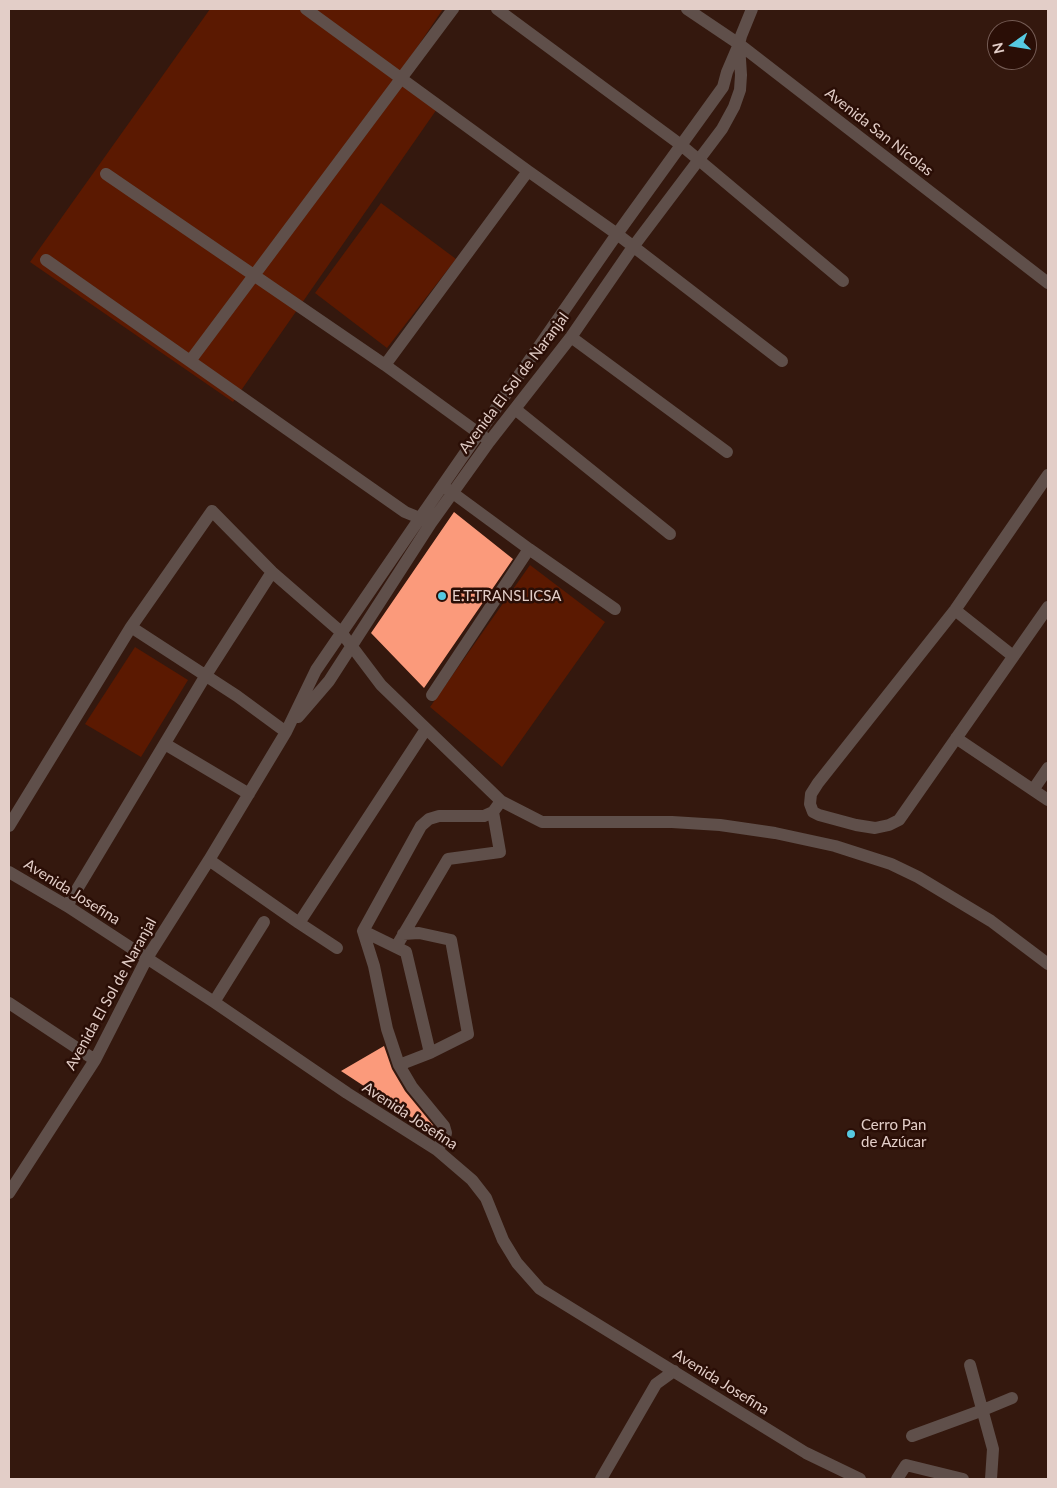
<!DOCTYPE html>
<html>
<head>
<meta charset="utf-8">
<style>
  body { margin:0 }
  #map { position:relative; width:1057px; height:1488px; overflow:hidden; background:#34180e; font-family:Lato,sans-serif }
  canvas { display:block }
  .frame { position:absolute; inset:0; border:10px solid #e3cec8; pointer-events:none }
  .north { position:absolute; left:987px; top:20px; width:50px; height:50px; box-sizing:border-box; background:#2a0e06; border:1px solid #745b54; border-radius:50%; rotate:257deg; font-size:14px; font-weight:700; line-height:20px; text-align:center; color:#e3cec8 }
  .north::after { content:''; display:block; margin:auto; width:18px; height:22px; background:#56c9e1; clip-path:polygon(50% 0,100% 100%,50% 72%,0 100%) }
</style>
</head>
<body>
<div id="map">
<canvas width="1057" height="1488"></canvas>
<div class="frame"></div>
<div class="north">N</div>
</div>
<script>
const g = document.querySelector('canvas').getContext('2d');
g.lineJoin = 'round';
function fill(path, color) { g.fillStyle = color; g.fill(path, 'evenodd'); }
const shape = rows => new Path2D(rows.map(r => 'M' + r).join(''));
function trace(path, color, width, dash) { g.strokeStyle = color; g.lineWidth = width; g.lineCap = dash ? 'butt' : 'round'; g.setLineDash(dash || []); g.stroke(path); }
function write(font, color, halo, rows, align = 'center') {
  g.font = font + ' Lato,sans-serif'; g.lineWidth = 5; g.setLineDash([]); g.textBaseline = 'middle'; g.strokeStyle = halo; g.fillStyle = color; for (const [text, x, y, turn = 0] of rows) {
    g.save(); g.translate(x, y); g.rotate((+turn || 0) * Math.PI / 180); g.textAlign = isNaN(turn) ? turn : align; if (halo) g.strokeText(text, 0, 0); g.fillText(text, 0, 0); g.restore();
  }
}
const green = shape([
  [210,9,443,9,397,77,437,109,233,402,30,262],
  [381,203,456,259,387,348,315,293],
  [530,565,605,622,502,767,430,707],
  [135,647,188,680,141,757,85,724]
]);
const building = shape([
  [454,512,513,559,424,688,371,633],
  [384,1046,392,1069,405,1091,437,1130,437,1134,341,1071]
]);
const minor = shape([
  [306,9,528,171,617,234,782,361],
  [497,9,681,145,843,281],
  [687,9,739,44,1048,283],
  [106,174,385,365,484,437],
  [46,260,405,512,427,521],
  [571,337,727,452],
  [190,361,453,9],
  [385,365,528,171],
  [515,409,670,534],
  [1048,475,955,610,818,783,811,794,810,804,813,812,819,815,856,825,875,828,889,825,899,820,1048,607],
  [446,488,529,549,615,609],
  [955,610,1013,656],
  [131,627,237,696,286,732],
  [432,695,529,549],
  [298,717,329,681,431,523,489,442,571,337,633,247,722,129,734,107,740,90,741,75,739,44,741,36,752,9],
  [956,738,1048,800],
  [165,744,249,794],
  [1033,790,1048,768],
  [9,826,131,627,212,511,272,572,341,632,381,685,501,801,542,822,672,822,720,825,775,833,835,846,891,864,918,877,991,921,1048,964],
  [209,860,299,923,337,948],
  [9,872,67,906,214,1002,347,1093,437,1150,472,1180,486,1198,503,1240,517,1263,540,1289,806,1453,860,1479],
  [67,906,206,675,272,572],
  [299,923,426,729],
  [363,931,406,952,430,1053],
  [396,947,448,859,500,852,493,812],
  [214,1002,264,922],
  [9,1003,95,1060],
  [399,1065,430,1053,468,1034,451,940,419,933,403,934],
  [437,1150,444,1139,446,1133,444,1126,412,1087,399,1065,387,1029,374,966,363,931,421,826,429,819,439,816,484,816,493,812,501,801],
  [9,1193,95,1060,147,958,209,860,286,732,316,670,420,518,617,234,723,87,727,72,739,44],
  [970,1365,993,1449,991,1479],
  [912,1436,983,1410,1012,1398],
  [601,1479,656,1384,674,1371],
  [897,1479,906,1465,963,1479]
]);
const markers = [
  [442,596,5,"#56c9e1"],
  [851,1134,5,"#56c9e1"]
];
const streetNames = [
  ["Avenida San Nicolas",879,132,38],
  ["Avenida El Sol de Naranjal",514,383,-53],
  ["Avenida Josefina",72,892,32],
  ["Avenida El Sol de Naranjal",111,994,-61],
  ["Avenida Josefina",410,1116,33],
  ["Avenida Josefina",721,1382,32]
];
const poiNames = [
  ["E.T.TRANSLICSA",452,596],
  ["Cerro Pan",861,1125],
  ["de Azúcar",861,1142]
];
fill(green, '#5b1901');
fill(building, '#fb9a7b');
trace(minor, '#5f4f4a', 12);
for (const [x, y, r, color] of markers) { const dot = new Path2D(); dot.arc(x, y, r, 0, 2 * Math.PI); g.fillStyle = color; g.fill(dot); trace(dot, '#2a0e06', 2); }
write('15px', '#e3cec8', '#2a0e06', streetNames);
write('15px', '#e3cec8', '#2a0e06', poiNames, 'left');
</script>
</body>
</html>
